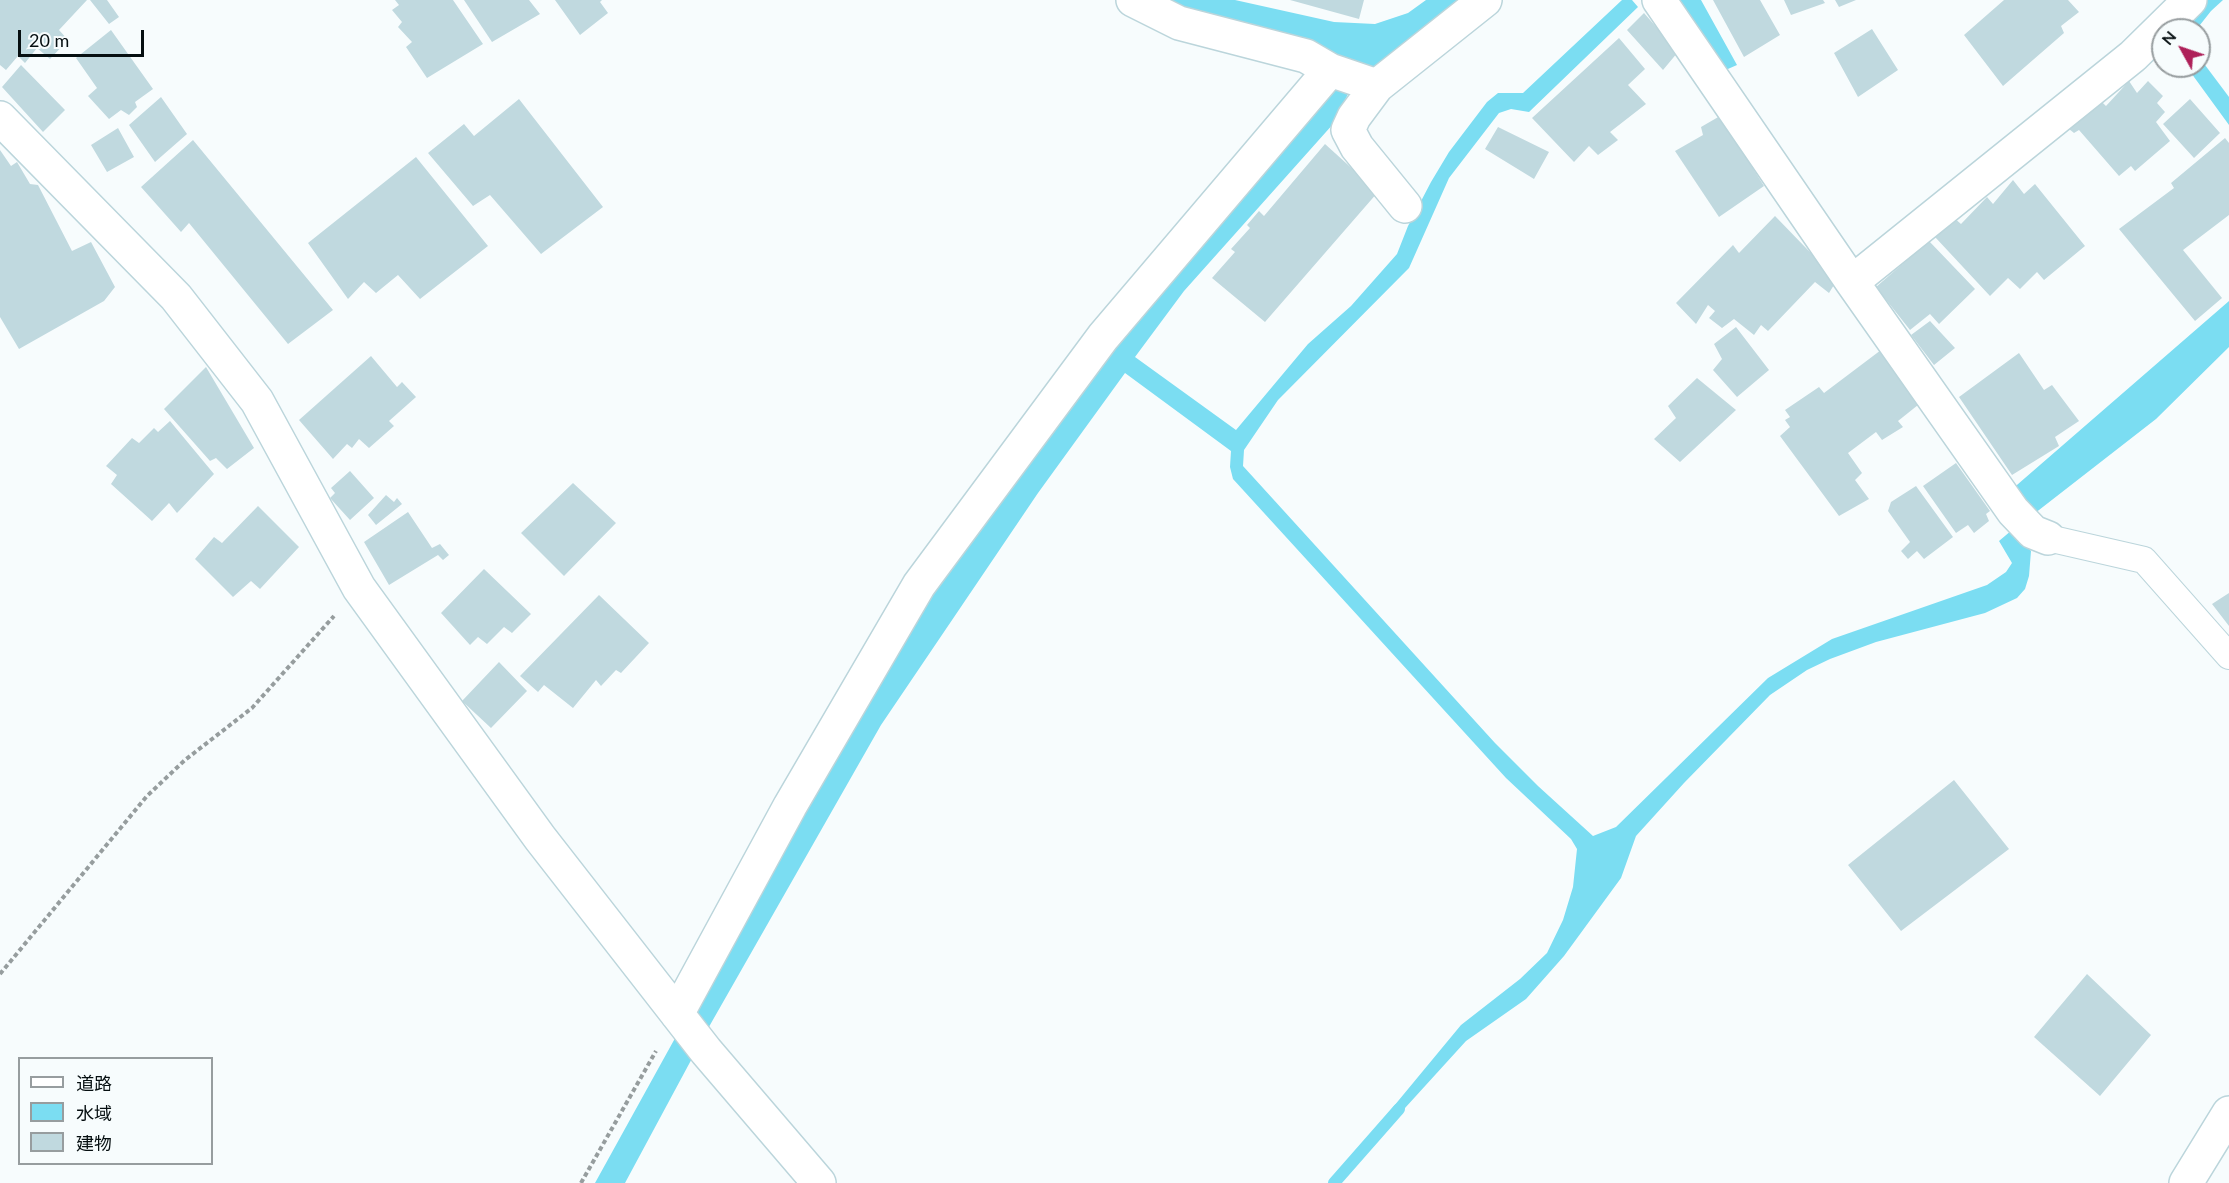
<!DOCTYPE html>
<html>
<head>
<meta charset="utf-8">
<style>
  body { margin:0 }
  #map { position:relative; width:2229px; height:1183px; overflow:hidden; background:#f7fcfd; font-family:Lato,"Noto Sans JP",sans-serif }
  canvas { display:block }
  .legend { position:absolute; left:18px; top:1057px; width:195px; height:108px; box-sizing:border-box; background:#f7fcfd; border:2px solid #979d9f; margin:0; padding:8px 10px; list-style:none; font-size:18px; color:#060f11 }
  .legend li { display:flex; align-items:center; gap:12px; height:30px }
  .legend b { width:30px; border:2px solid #979d9f }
  .north { position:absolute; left:2151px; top:18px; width:60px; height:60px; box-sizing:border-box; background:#f7fcfd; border:2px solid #979d9f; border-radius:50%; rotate:310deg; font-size:16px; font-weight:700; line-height:24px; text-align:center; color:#060f11 }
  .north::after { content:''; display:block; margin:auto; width:21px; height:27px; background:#ae2059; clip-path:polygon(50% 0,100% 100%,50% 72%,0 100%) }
  .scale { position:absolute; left:18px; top:30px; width:126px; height:27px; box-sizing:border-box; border:3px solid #060f11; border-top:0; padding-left:8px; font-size:18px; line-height:21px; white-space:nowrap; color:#060f11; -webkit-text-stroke:4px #f7fcfd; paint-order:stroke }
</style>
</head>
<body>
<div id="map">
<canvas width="2229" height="1183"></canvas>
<ul class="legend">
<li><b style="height:8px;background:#fff"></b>道路</li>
<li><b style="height:16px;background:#7bddf2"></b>水域</li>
<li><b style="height:16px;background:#c0d9df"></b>建物</li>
</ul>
<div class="north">N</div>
<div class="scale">20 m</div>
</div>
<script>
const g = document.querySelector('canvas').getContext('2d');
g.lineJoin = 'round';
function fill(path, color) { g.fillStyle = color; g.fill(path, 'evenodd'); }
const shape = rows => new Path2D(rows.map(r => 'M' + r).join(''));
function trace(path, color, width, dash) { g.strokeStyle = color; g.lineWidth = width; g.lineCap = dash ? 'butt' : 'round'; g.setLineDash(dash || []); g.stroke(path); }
const water = shape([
  [1156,0,1235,0,1334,22,1375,24,1408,13,1426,0,1465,0,1348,94,1334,123,1184,291,1135,357,1236,430,1308,344,1351,306,1397,254,1408,226,1431,182,1449,152,1487,102,1498,93,1523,93,1622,0,1632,0,1638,7,1529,112,1511,109,1499,113,1449,178,1409,268,1278,400,1244,450,1243,466,1495,743,1538,786,1593,836,1616,827,1768,678,1832,639,1987,585,2006,572,2012,563,1999,541,2012,530,2031,551,2029,576,2025,589,2017,598,1985,613,1876,642,1830,659,1807,670,1770,695,1684,783,1636,836,1621,878,1564,956,1526,999,1466,1041,1395,1119,1389,1120,1389,1112,1461,1025,1520,979,1547,953,1563,920,1573,887,1577,849,1571,839,1506,778,1233,479,1230,467,1231,451,1125,373,1038,493,881,725,710,1025,625,1183,595,1183,805,803,923,605,1098,363,1332,79],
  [1673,0,1701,0,1737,65,1721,72],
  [2197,0,2223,0,2211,11,2196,30,2168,30],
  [2199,57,2229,97,2229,125,2186,66,2199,66],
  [2229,301,2229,347,2156,419,2030,517,2010,491]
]);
const stream = shape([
  [1334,1183,1399,1109]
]);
const building = shape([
  [0,0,87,0,59,30,68,40,50,59,37,48,25,63,18,56,6,70,0,65],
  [90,0,107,0,119,17,109,24],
  [395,0,453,0,483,44,427,78,406,47,412,42,398,27,402,22,392,10,399,5],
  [464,0,529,0,540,14,492,42],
  [555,0,602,0,600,2,608,13,580,35],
  [1290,0,1364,0,1359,19],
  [1713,0,1760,0,1780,35,1744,57],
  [1784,0,1823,0,1825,3,1791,15],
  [1835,0,1856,0,1839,7],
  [2004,0,2068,0,2079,12,2061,26,2064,33,2003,86,1964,35],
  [1644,13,1678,52,1663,70,1627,30],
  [1872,29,1898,70,1858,97,1834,53],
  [111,30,153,89,135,102,137,107,129,115,121,110,109,119,88,96,97,88,76,58],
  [1619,38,1645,69,1628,85,1646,104,1610,132,1618,140,1598,155,1589,146,1574,162,1532,118],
  [21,65,65,110,43,132,2,87],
  [2129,81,2137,93,2148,81,2163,96,2157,103,2165,112,2156,122,2170,141,2135,171,2131,166,2119,176,2079,130,2074,133,2069,129,2101,101,2106,106],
  [161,97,187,134,155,162,129,125],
  [519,99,603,207,541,254,490,195,473,206,428,153,464,124,474,136],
  [2190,99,2220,133,2194,158,2163,124],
  [1720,116,1764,186,1719,217,1675,151,1703,135,1701,127],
  [1498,127,1549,152,1534,179,1485,149],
  [118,128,134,157,107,172,91,145],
  [2225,138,2229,143,2229,215,2183,250,2222,298,2195,321,2119,229,2174,188,2171,183],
  [193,140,333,310,288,344,189,223,181,232,141,187],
  [1325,144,1378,192,1265,322,1212,278,1235,252,1231,249,1250,228,1247,225,1259,211,1264,216],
  [0,150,11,166,17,162,30,184,38,185,72,251,91,242,115,287,104,301,19,349,0,317],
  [416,157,488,246,420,299,398,275,376,293,364,282,348,299,308,243],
  [2013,180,2024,194,2035,184,2085,246,2044,280,2037,272,2020,289,2008,278,1990,296,1935,237,1953,217,1961,224,1987,197,1993,204],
  [1775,216,1837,280,1829,293,1815,282,1768,331,1761,325,1754,335,1734,319,1722,328,1709,318,1715,311,1708,305,1696,324,1676,303,1733,245,1739,253],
  [1929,241,1975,289,1939,324,1930,314,1910,330,1876,287],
  [1930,321,1955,348,1934,365,1911,335],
  [1736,327,1769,370,1737,397,1713,370,1722,359,1714,344],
  [1881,350,1918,405,1898,421,1903,427,1882,440,1876,432,1848,453,1862,473,1855,480,1869,499,1839,516,1780,436,1790,427,1785,420,1790,417,1785,410,1819,387,1824,393],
  [2019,353,2044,390,2052,385,2079,421,2055,437,2059,446,2012,475,1959,397],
  [371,356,397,387,402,382,416,397,389,421,394,426,369,448,359,439,352,448,347,444,333,459,299,420],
  [206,367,254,448,227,469,216,458,210,461,164,409],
  [1697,378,1736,410,1680,462,1654,439,1676,418,1668,406],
  [170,421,214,474,177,513,169,503,152,521,111,484,117,475,106,466,132,438,139,443,154,428,158,432],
  [1956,463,1990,511,1986,514,1989,521,1974,533,1968,525,1956,533,1923,486],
  [350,471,374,498,350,520,330,498,335,493,331,488],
  [573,483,616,523,564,576,521,533],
  [1916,486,1953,537,1924,559,1917,551,1908,559,1901,551,1910,542,1888,511,1891,502],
  [386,495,394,502,397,498,402,504,376,525,368,515],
  [258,506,299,547,260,589,251,581,233,597,195,559,214,537,222,543],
  [408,512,432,548,440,544,449,555,443,560,438,555,389,585,364,542],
  [484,569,531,614,512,633,504,627,487,644,478,637,470,645,441,613],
  [2229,593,2229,626,2212,604],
  [599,595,649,643,621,673,616,670,601,686,596,680,573,708,544,685,538,692,520,676],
  [499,662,527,691,491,728,462,701],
  [1954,780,2009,849,1901,931,1848,865],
  [2087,974,2151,1035,2100,1096,2034,1037]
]);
const path = shape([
  [0,974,147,796,185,760,252,708,334,616],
  [581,1183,656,1051]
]);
const service = shape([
  [2048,538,2144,560,2229,656]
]);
const minor = shape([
  [1133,0,1179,23,1306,56,1330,70,1377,86],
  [1659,0,1852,282,2013,511,2033,532,2048,538],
  [0,118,176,297,257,401,359,588,540,838,706,1051,819,1183],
  [1405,206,1357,147,1348,130,1354,117,1377,86,1485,0],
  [1852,282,2133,56,2190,0],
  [677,1014,790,806,919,585,1103,337,1330,70]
]);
const primary = shape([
  [2186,1183,2229,1113]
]);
fill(water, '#7bddf2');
trace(stream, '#7bddf2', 12);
fill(building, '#c0d9df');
trace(service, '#bbd5db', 28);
trace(minor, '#bbd5db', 36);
trace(primary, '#bbd5db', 36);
trace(path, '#969d9e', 4, [4.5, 3]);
trace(service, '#fff', 26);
trace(minor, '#fff', 33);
trace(primary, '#fff', 33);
</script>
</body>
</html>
